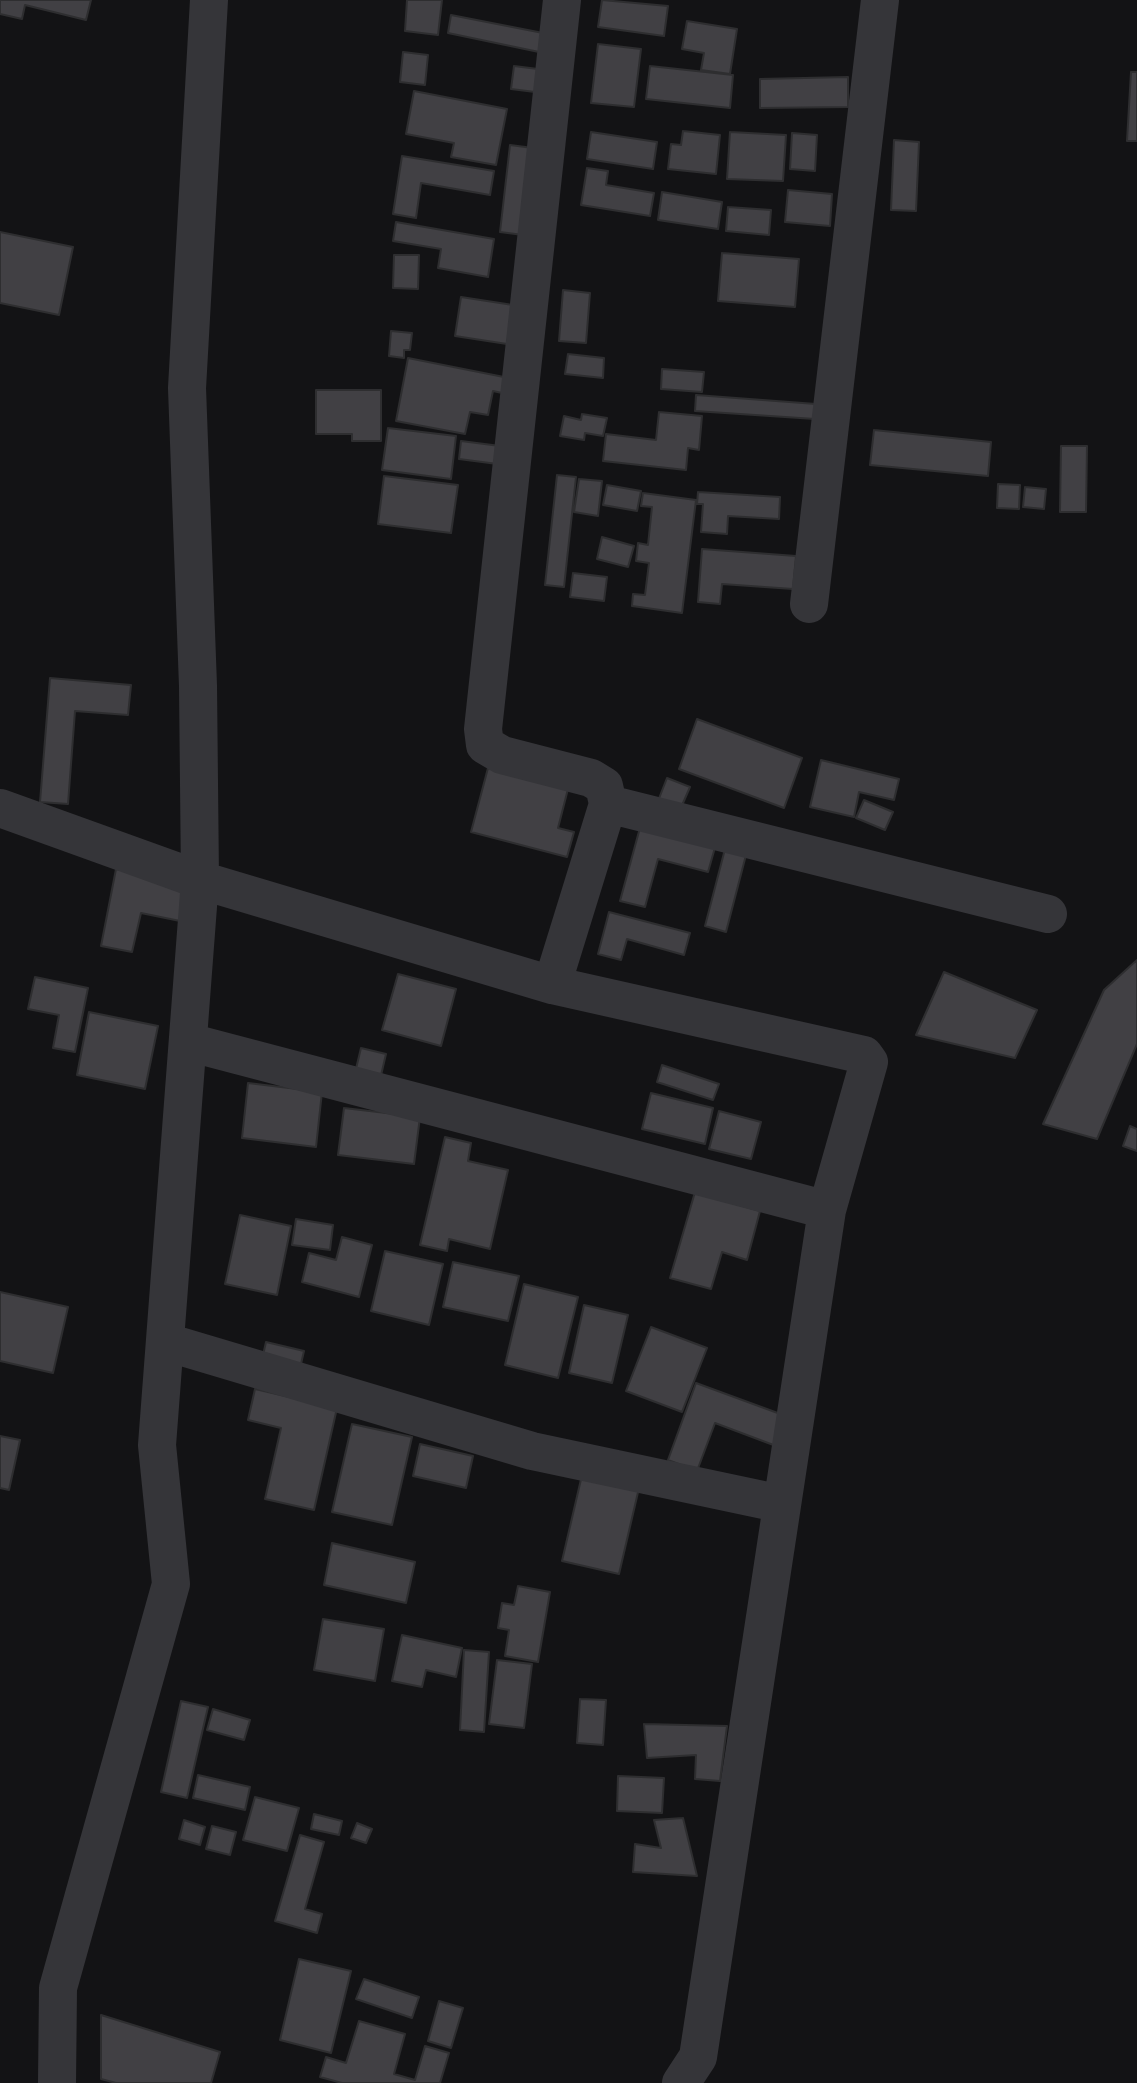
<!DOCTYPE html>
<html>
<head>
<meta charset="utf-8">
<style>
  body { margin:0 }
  canvas { display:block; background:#131315 }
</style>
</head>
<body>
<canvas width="1137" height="2083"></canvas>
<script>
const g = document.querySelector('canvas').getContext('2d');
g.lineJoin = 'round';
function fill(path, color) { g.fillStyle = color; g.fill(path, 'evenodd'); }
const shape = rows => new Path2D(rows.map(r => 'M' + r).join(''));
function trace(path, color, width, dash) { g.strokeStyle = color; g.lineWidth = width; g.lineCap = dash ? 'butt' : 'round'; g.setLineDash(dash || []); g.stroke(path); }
const building = shape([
  [0,0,91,0,86,20,25,5,22,19,0,14,0,0],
  [407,0,442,0,438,35,405,31,407,0],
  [602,0,668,6,664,36,598,27,602,0],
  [451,15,543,33,539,52,448,33,451,15],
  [687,21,737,29,730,74,701,70,704,53,682,49,687,21],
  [598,44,641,49,634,107,591,103,598,44],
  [403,52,428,55,425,85,400,82,403,52],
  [514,66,538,69,535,92,511,89,514,66],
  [650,66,733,75,730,108,646,99,650,66],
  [1131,72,1137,72,1137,141,1127,141,1131,72],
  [848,77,848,107,760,108,760,79,848,77],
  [414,91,507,109,496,165,451,157,454,143,406,134,414,91],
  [683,131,720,135,716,174,668,169,671,144,681,145,683,131],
  [591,132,657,142,653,169,587,159,591,132],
  [730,132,786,135,783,181,727,179,730,132],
  [792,133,817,135,815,171,790,169,792,133],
  [894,140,919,142,916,211,891,210,894,140],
  [510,145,533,148,523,235,500,232,510,145],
  [402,156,494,171,490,195,421,183,416,218,393,214,402,156],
  [587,168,608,171,606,185,654,193,650,216,581,205,587,168],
  [788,190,832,194,830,226,785,222,788,190],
  [662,192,722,202,718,229,658,220,662,192],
  [728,207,771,210,769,235,726,231,728,207],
  [396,222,494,239,488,277,438,268,441,249,393,241,396,222],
  [0,232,73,247,59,315,0,303,0,232],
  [722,253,799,259,795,307,718,301,722,253],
  [394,255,419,255,418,289,393,288,394,255],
  [563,290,590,293,586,343,559,341,563,290],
  [461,297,513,305,507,344,455,336,461,297],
  [391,331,412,333,410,350,404,350,404,358,389,356,391,331],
  [568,354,604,358,603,378,565,374,568,354],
  [408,358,514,379,511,395,493,391,488,415,470,412,465,434,396,421,408,358],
  [662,369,704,372,702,392,661,389,662,369],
  [316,390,381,390,381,441,352,441,352,434,316,434,316,390],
  [696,395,816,404,815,419,695,411,696,395],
  [659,412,702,416,699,450,688,448,686,470,603,461,606,434,656,440,659,412],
  [582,414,607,418,603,436,585,433,584,440,560,436,564,416,581,420,582,414],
  [388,428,456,436,451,479,382,470,388,428],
  [874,430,991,442,988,476,870,465,874,430],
  [461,441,508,447,505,465,459,459,461,441],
  [1061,446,1087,446,1086,512,1060,512,1061,446],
  [557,475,576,477,564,587,545,585,557,475],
  [384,476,458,485,451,533,378,524,384,476],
  [579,479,602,481,598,516,574,512,579,479],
  [998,484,1020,485,1019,509,997,508,998,484],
  [607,485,641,491,637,511,603,505,607,485],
  [1025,487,1046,489,1044,509,1023,507,1025,487],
  [698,492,780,497,779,519,728,516,727,534,701,532,703,504,697,504,698,492],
  [643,493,696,500,682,613,632,606,633,594,645,595,649,563,636,561,638,543,648,545,652,507,641,506,643,493],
  [602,537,634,546,628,567,597,559,602,537],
  [702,549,796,556,793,589,722,584,720,604,698,602,702,549],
  [573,573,607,577,604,601,570,597,573,573],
  [50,678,131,685,128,715,75,711,68,804,40,802,50,678],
  [697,719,802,758,784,808,679,769,697,719],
  [821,760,899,779,894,800,859,792,854,817,810,807,821,760],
  [488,768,568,789,558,828,574,832,567,857,471,832,488,768],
  [667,778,690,787,680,810,658,801,667,778],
  [864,800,893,812,885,830,856,818,864,800],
  [641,824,716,844,708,872,658,859,645,907,620,901,641,824],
  [725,849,746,855,726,932,705,926,725,849],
  [116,869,188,884,180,921,141,913,132,952,101,946,116,869],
  [609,912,690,933,684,955,627,939,621,960,598,954,609,912],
  [1137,960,1137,1044,1097,1139,1043,1124,1104,990,1137,960],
  [944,972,1037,1010,1015,1058,916,1035,944,972],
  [398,974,456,989,441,1046,382,1030,398,974],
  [35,977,88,988,75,1052,53,1048,59,1015,28,1009,35,977],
  [89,1012,158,1026,145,1089,77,1075,89,1012],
  [361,1048,386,1054,379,1084,354,1077,361,1048],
  [662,1065,719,1084,713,1100,657,1082,662,1065],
  [248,1083,322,1092,316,1147,242,1138,248,1083],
  [651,1093,713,1108,705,1144,642,1129,651,1093],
  [344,1108,420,1117,414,1164,338,1155,344,1108],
  [719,1111,761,1122,751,1159,709,1149,719,1111],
  [1130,1126,1137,1129,1137,1151,1123,1146,1130,1126],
  [445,1137,471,1143,468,1161,508,1170,490,1249,449,1239,447,1251,420,1245,445,1137],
  [695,1192,760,1211,747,1260,722,1252,711,1289,670,1278,695,1192],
  [240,1215,291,1226,277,1295,225,1284,240,1215],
  [296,1219,333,1225,330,1250,292,1245,296,1219],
  [342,1237,372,1245,359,1297,302,1282,309,1253,336,1260,342,1237],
  [385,1251,443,1264,429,1325,371,1311,385,1251],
  [453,1262,519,1276,508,1321,443,1307,453,1262],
  [524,1284,578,1297,558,1378,505,1365,524,1284],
  [0,1292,68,1307,53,1373,0,1361,0,1292],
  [584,1305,628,1315,612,1383,569,1373,584,1305],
  [651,1327,707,1348,682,1412,626,1391,651,1327],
  [266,1342,304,1351,301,1364,263,1355,266,1342],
  [696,1383,794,1419,784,1449,715,1423,697,1471,668,1460,696,1383],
  [255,1389,337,1408,314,1510,265,1499,281,1428,248,1420,255,1389],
  [352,1424,412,1437,392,1525,332,1512,352,1424],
  [0,1436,20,1440,9,1490,0,1488,0,1436],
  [420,1444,473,1456,466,1488,413,1476,420,1444],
  [582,1475,639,1488,619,1574,562,1561,582,1475],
  [332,1543,415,1562,406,1603,324,1585,332,1543],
  [518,1586,550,1592,538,1662,505,1656,509,1630,498,1628,502,1603,514,1605,518,1586],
  [323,1619,384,1629,375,1681,314,1670,323,1619],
  [402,1635,462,1648,456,1677,426,1670,422,1687,392,1681,402,1635],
  [464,1650,489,1652,484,1732,460,1730,464,1650],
  [497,1660,532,1664,524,1728,489,1724,497,1660],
  [580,1699,606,1700,603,1745,577,1743,580,1699],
  [181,1701,208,1707,187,1798,161,1792,181,1701],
  [213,1709,250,1720,244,1740,207,1730,213,1709],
  [644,1724,727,1726,720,1781,695,1779,696,1755,647,1758,644,1724],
  [198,1775,250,1787,245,1810,193,1798,198,1775],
  [618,1776,664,1778,662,1813,617,1811,618,1776],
  [255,1797,299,1808,287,1851,243,1840,255,1797],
  [314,1814,342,1821,339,1835,311,1829,314,1814],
  [683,1818,697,1876,633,1872,635,1844,661,1848,654,1820,683,1818],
  [184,1820,205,1827,200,1845,179,1839,184,1820],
  [357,1823,372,1829,366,1843,351,1838,357,1823],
  [212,1826,236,1832,230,1855,206,1849,212,1826],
  [300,1835,324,1842,305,1909,322,1914,317,1933,275,1921,300,1835],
  [299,1959,351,1971,331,2053,280,2040,299,1959],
  [364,1979,419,1997,412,2018,356,1999,364,1979],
  [439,2001,463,2008,451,2048,428,2041,439,2001],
  [101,2015,220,2052,211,2083,116,2083,101,2079,101,2015],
  [359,2021,405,2034,394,2074,415,2080,425,2046,449,2053,440,2083,342,2083,320,2077,326,2057,346,2063,359,2021]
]);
const minor = shape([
  [562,0,483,729,485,745,502,755,591,778,604,786,608,804,1048,914],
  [809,604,880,0],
  [0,808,200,880,198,686,187,388,209,0],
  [552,985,608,804],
  [188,1042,827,1210],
  [166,1342,532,1451,782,1504],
  [57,2083,58,1988,171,1584,157,1445,200,880,552,985,864,1055,869,1062,827,1210,698,2057,681,2083]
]);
fill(building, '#414044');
trace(building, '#2e2e30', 2);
trace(minor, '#353539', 38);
</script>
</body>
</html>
